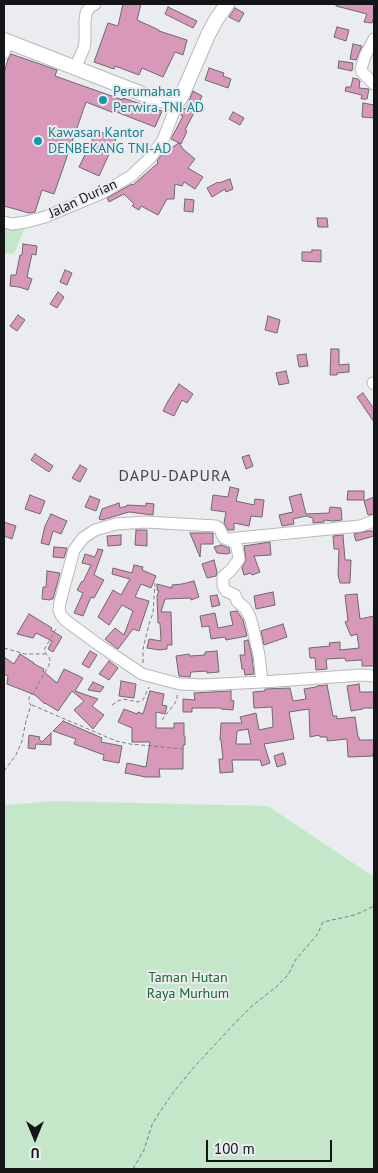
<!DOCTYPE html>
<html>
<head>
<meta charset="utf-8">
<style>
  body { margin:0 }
  #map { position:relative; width:378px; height:1173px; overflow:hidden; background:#ebecef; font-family:"PT Sans",sans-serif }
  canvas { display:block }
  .frame { position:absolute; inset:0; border:5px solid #141516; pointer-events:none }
  .north { position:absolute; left:10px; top:1113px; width:50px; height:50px; -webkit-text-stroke:4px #ebecef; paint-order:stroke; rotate:180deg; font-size:14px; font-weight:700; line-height:20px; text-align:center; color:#141516 }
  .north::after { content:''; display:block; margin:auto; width:18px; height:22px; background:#141516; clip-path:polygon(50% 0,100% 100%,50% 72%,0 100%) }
  .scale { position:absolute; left:206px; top:1140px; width:126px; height:22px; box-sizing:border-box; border:2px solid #141516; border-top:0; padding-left:6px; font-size:15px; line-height:18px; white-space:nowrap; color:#141516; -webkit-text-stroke:4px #ebecef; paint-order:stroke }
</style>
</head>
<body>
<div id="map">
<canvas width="378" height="1173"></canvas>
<div class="frame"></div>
<div class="north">U</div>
<div class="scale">100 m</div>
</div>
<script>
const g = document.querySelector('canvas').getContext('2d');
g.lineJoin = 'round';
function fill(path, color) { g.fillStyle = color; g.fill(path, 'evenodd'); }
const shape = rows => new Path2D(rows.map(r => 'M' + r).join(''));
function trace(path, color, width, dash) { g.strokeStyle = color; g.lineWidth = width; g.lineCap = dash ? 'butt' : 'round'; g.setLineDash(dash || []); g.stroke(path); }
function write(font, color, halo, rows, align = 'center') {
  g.font = font + ' "PT Sans",sans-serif'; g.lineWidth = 4; g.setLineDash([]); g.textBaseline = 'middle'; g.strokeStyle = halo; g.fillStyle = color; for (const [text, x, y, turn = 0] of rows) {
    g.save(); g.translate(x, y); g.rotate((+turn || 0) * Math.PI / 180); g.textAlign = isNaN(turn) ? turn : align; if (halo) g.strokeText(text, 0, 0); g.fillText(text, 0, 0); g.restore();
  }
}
const green = shape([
  [4,226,25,227,14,254,4,253],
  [53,801,268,806,374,877,374,1169,4,1169,4,805]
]);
const building = shape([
  [123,4,141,4,137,20,159,30,159,31,187,40,183,55,175,52,163,77,142,68,139,75,115,66,114,69,94,62,108,23,118,26,123,4],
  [336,4,374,4,374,16,372,23,364,22,367,14,336,6,336,4],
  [168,7,197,21,193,28,165,14,168,7],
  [235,8,244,13,239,22,229,17,235,8],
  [337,27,349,30,346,41,334,37,337,27],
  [353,44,362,46,356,60,350,59,353,44],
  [11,54,57,70,55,76,123,100,123,98,162,111,155,127,114,111,114,113,86,102,54,194,42,190,35,212,29,213,4,206,4,73,8,59,11,54],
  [339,61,353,63,352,71,338,68,339,61],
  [209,68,224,73,223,76,231,79,228,88,205,80,209,68],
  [353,78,358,79,360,81,359,88,369,89,367,99,361,99,362,95,345,91,346,87,351,87,353,78],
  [193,91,202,96,197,107,185,130,187,131,181,144,171,139,183,116,181,115,183,108,186,109,193,91],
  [363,103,374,105,374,118,362,117,363,103],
  [233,112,244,118,240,125,229,119,233,112],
  [97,130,116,139,99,176,79,167,97,130],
  [179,143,183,149,195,159,188,168,203,177,195,189,184,182,182,186,175,184,174,199,167,199,158,215,141,206,139,210,132,206,134,204,124,194,109,202,107,198,132,184,133,185,158,163,157,161,162,154,179,143],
  [230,179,233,189,226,192,225,189,212,197,207,188,218,182,219,183,230,179],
  [185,199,194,200,193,212,184,211,185,199],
  [317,218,327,218,328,227,318,227,317,218],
  [23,244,37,246,36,255,32,254,27,277,32,279,28,290,19,287,10,286,11,275,16,275,20,255,22,255,23,244],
  [312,250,321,250,321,262,302,261,302,252,312,252,312,250],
  [65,270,72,273,67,285,60,282,65,270],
  [58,292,64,297,57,308,50,304,58,292],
  [18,315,25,320,17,331,10,326,18,315],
  [268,316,280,320,277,333,265,330,268,316],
  [331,349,339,349,339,365,349,364,349,372,337,373,337,375,330,375,331,349],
  [306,354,308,366,299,367,297,355,306,354],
  [286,371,289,383,279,385,276,373,286,371],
  [179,384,193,394,187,403,182,400,174,416,163,411,168,401,179,384],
  [363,393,374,409,374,422,357,397,363,393],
  [35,454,53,466,49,472,31,460,35,454],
  [249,455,253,466,246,469,242,457,249,455],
  [80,465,87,469,80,482,72,478,80,465],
  [230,487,239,489,236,501,254,505,255,499,264,500,262,517,251,516,249,526,234,523,234,530,228,530,224,523,226,512,211,510,213,495,228,497,230,487],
  [348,491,364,491,364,500,347,500,348,491],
  [301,494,306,514,329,513,330,507,341,508,342,520,333,521,324,520,324,522,313,523,313,518,306,516,293,519,294,524,282,526,279,515,293,512,289,497,301,494],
  [30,495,45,501,40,514,25,509,30,495],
  [90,496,100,500,96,511,85,507,90,496],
  [374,497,374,514,368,515,364,501,374,497],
  [119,503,120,508,127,506,127,505,146,506,146,503,154,504,153,515,129,512,102,520,99,519,102,509,119,503],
  [51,514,67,521,61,534,53,531,49,545,41,543,45,526,51,514],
  [4,522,16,526,12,539,4,536,4,522],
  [136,530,147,530,147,546,135,545,136,530],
  [368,531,374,531,374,536,356,541,354,534,368,531],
  [190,533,213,533,213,544,201,544,200,557,190,533],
  [121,535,121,545,108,546,107,536,121,535],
  [343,535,345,560,351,560,350,583,340,583,338,575,339,549,334,549,333,536,343,535],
  [270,542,271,555,254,556,260,572,252,575,251,573,244,575,242,568,246,560,244,546,270,542],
  [221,545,229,548,230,553,227,554,217,553,214,547,221,545],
  [54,547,67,548,64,558,53,557,54,547],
  [98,549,103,550,94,575,104,580,94,598,91,597,83,616,74,613,83,593,77,590,82,581,83,582,91,565,82,563,85,554,95,557,98,549],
  [214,560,217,572,216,576,207,578,202,564,214,560],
  [134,565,143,567,142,570,156,576,151,588,141,584,135,597,149,601,139,631,133,629,118,649,105,639,115,628,124,635,133,611,122,605,109,625,98,617,113,590,121,595,130,579,112,574,113,568,132,573,134,565],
  [47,571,60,573,53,599,50,599,50,600,42,599,43,587,46,587,47,571],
  [194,581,199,597,191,600,191,598,165,599,161,612,171,612,172,645,167,645,167,649,159,650,147,648,149,639,161,641,160,623,158,623,157,596,159,591,157,590,157,584,172,588,172,585,182,584,194,581],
  [273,592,275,605,256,609,254,596,273,592],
  [357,594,360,619,374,616,374,666,362,666,362,660,346,661,345,658,326,659,327,669,316,670,315,658,310,658,309,648,330,646,329,643,340,642,340,650,359,648,357,634,351,636,345,622,348,621,345,595,357,594],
  [217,595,220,605,212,607,210,596,217,595],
  [237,611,243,620,247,636,226,640,225,637,211,639,209,626,202,627,200,616,215,613,218,628,233,625,230,612,237,611],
  [29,614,52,628,51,630,62,637,53,652,48,649,52,641,36,633,33,638,17,634,29,614],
  [283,624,287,637,264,645,261,631,283,624],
  [248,640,252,656,254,674,245,675,244,669,242,669,240,655,245,655,244,641,248,640],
  [90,651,97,655,89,668,82,664,90,651],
  [217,651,219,672,207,673,207,671,191,672,190,677,179,676,176,656,189,654,190,656,205,655,205,652,217,651],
  [20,654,34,663,34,664,44,669,43,671,57,683,64,669,83,678,75,691,98,699,92,706,104,715,93,729,74,710,84,701,72,691,58,711,45,703,45,704,35,695,7,684,8,676,4,674,4,657,14,664,20,654],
  [109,661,118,668,109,680,99,674,109,661],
  [121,681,136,684,134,698,119,696,121,681],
  [93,682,104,687,100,692,88,690,93,682],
  [359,684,360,692,374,692,374,708,363,708,363,709,351,711,347,686,359,684],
  [327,685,333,716,337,716,337,719,355,717,358,737,359,737,359,740,374,740,374,753,373,753,373,756,348,757,347,739,327,741,327,737,320,737,319,735,310,737,309,709,289,712,294,739,264,744,270,763,262,766,260,760,232,760,233,772,220,773,219,759,223,759,221,740,220,740,221,723,242,723,240,717,256,713,259,730,273,727,272,707,254,708,253,692,265,691,265,689,290,688,293,701,306,699,304,689,316,687,317,686,327,685],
  [248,729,251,744,236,744,237,731,248,729],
  [150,691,164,694,162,705,167,706,165,714,156,712,156,728,174,728,174,723,184,723,184,736,185,736,185,745,183,745,183,769,159,769,160,777,146,777,125,773,127,763,146,767,150,742,132,742,132,728,118,722,124,709,137,714,138,712,143,714,150,691],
  [231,691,231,700,234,701,233,710,221,709,221,708,192,708,192,712,183,712,183,699,195,700,194,693,231,691],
  [63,721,102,738,101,742,122,746,119,763,103,760,104,755,74,744,76,739,53,731,63,721],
  [51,733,51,745,36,744,35,749,28,748,29,735,40,737,39,739,42,742,51,733],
  [283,753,286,764,277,767,274,756,283,753]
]);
const path = shape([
  [4,648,25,654,45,654],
  [143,663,143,649,149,624,153,613,155,583],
  [32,705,116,741,130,744,184,749],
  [112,705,118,701,123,699,138,702,143,700,149,687],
  [162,720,175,703,177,699,177,693],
  [4,771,16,755,22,741,26,721,31,705,29,702,29,697,36,690,37,686,49,665,50,659,46,654,44,650,57,627],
  [133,1169,144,1150,152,1125,159,1113,175,1090,195,1066,236,1022,252,1006,276,987,288,975,296,959,317,935,323,922,355,915,374,906]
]);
const minor = shape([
  [374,39,365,56,361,69,362,72,374,84],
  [4,53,7,41],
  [75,68,84,48,85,42,85,21,86,13,89,8,95,4],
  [4,222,12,224,26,222,45,217,102,193,131,176,150,158,163,140,178,101],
  [373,383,374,384],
  [228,539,360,526,374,521],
  [262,682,259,655,252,624,250,617,245,608,237,601,235,595,226,591,223,586,223,577,231,570,239,559,237,547,234,542,224,538,219,528,216,526,146,522,116,524,95,530,83,538,74,550,60,602,59,610,61,615,65,620,99,645,142,674,180,684,202,685,262,682,361,675,374,676]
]);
const major = shape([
  [4,40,132,90,155,99,174,103,178,101,182,95,208,35,216,20,227,4]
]);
const markers = [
  [103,100,5,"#0f9aa8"],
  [38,141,5,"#0f9aa8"]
];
const cultureNames = [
  ["Perumahan",113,92],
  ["Perwira TNI AD",113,108],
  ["Kawasan Kantor",48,133],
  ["DENBEKANG TNI-AD",48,149]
];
const streetNames = [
  ["Jalan Durian",83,199,-25]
];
const parkNames = [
  ["Taman Hutan",188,978],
  ["Raya Murhum",188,994]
];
const quarterNames = [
  ["DAPU-DAPURA",175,476]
];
fill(green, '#c5e7c9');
fill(building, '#d898ba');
trace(building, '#6c6a6b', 1);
trace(minor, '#b8b9bc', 13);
trace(major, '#b8b9bc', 16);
trace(path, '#7c7d7f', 1, [4, 2.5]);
trace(minor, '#fff', 11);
trace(major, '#fff', 14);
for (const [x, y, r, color] of markers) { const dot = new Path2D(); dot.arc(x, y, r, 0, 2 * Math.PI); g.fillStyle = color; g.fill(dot); trace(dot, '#ebecef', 2); }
write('14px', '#0d838f', '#ebecef', cultureNames, 'left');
write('14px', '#141516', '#ebecef', streetNames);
write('14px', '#18682e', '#ebecef', parkNames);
g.letterSpacing = '1px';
write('16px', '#454647', '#ebecef', quarterNames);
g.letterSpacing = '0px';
</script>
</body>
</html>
